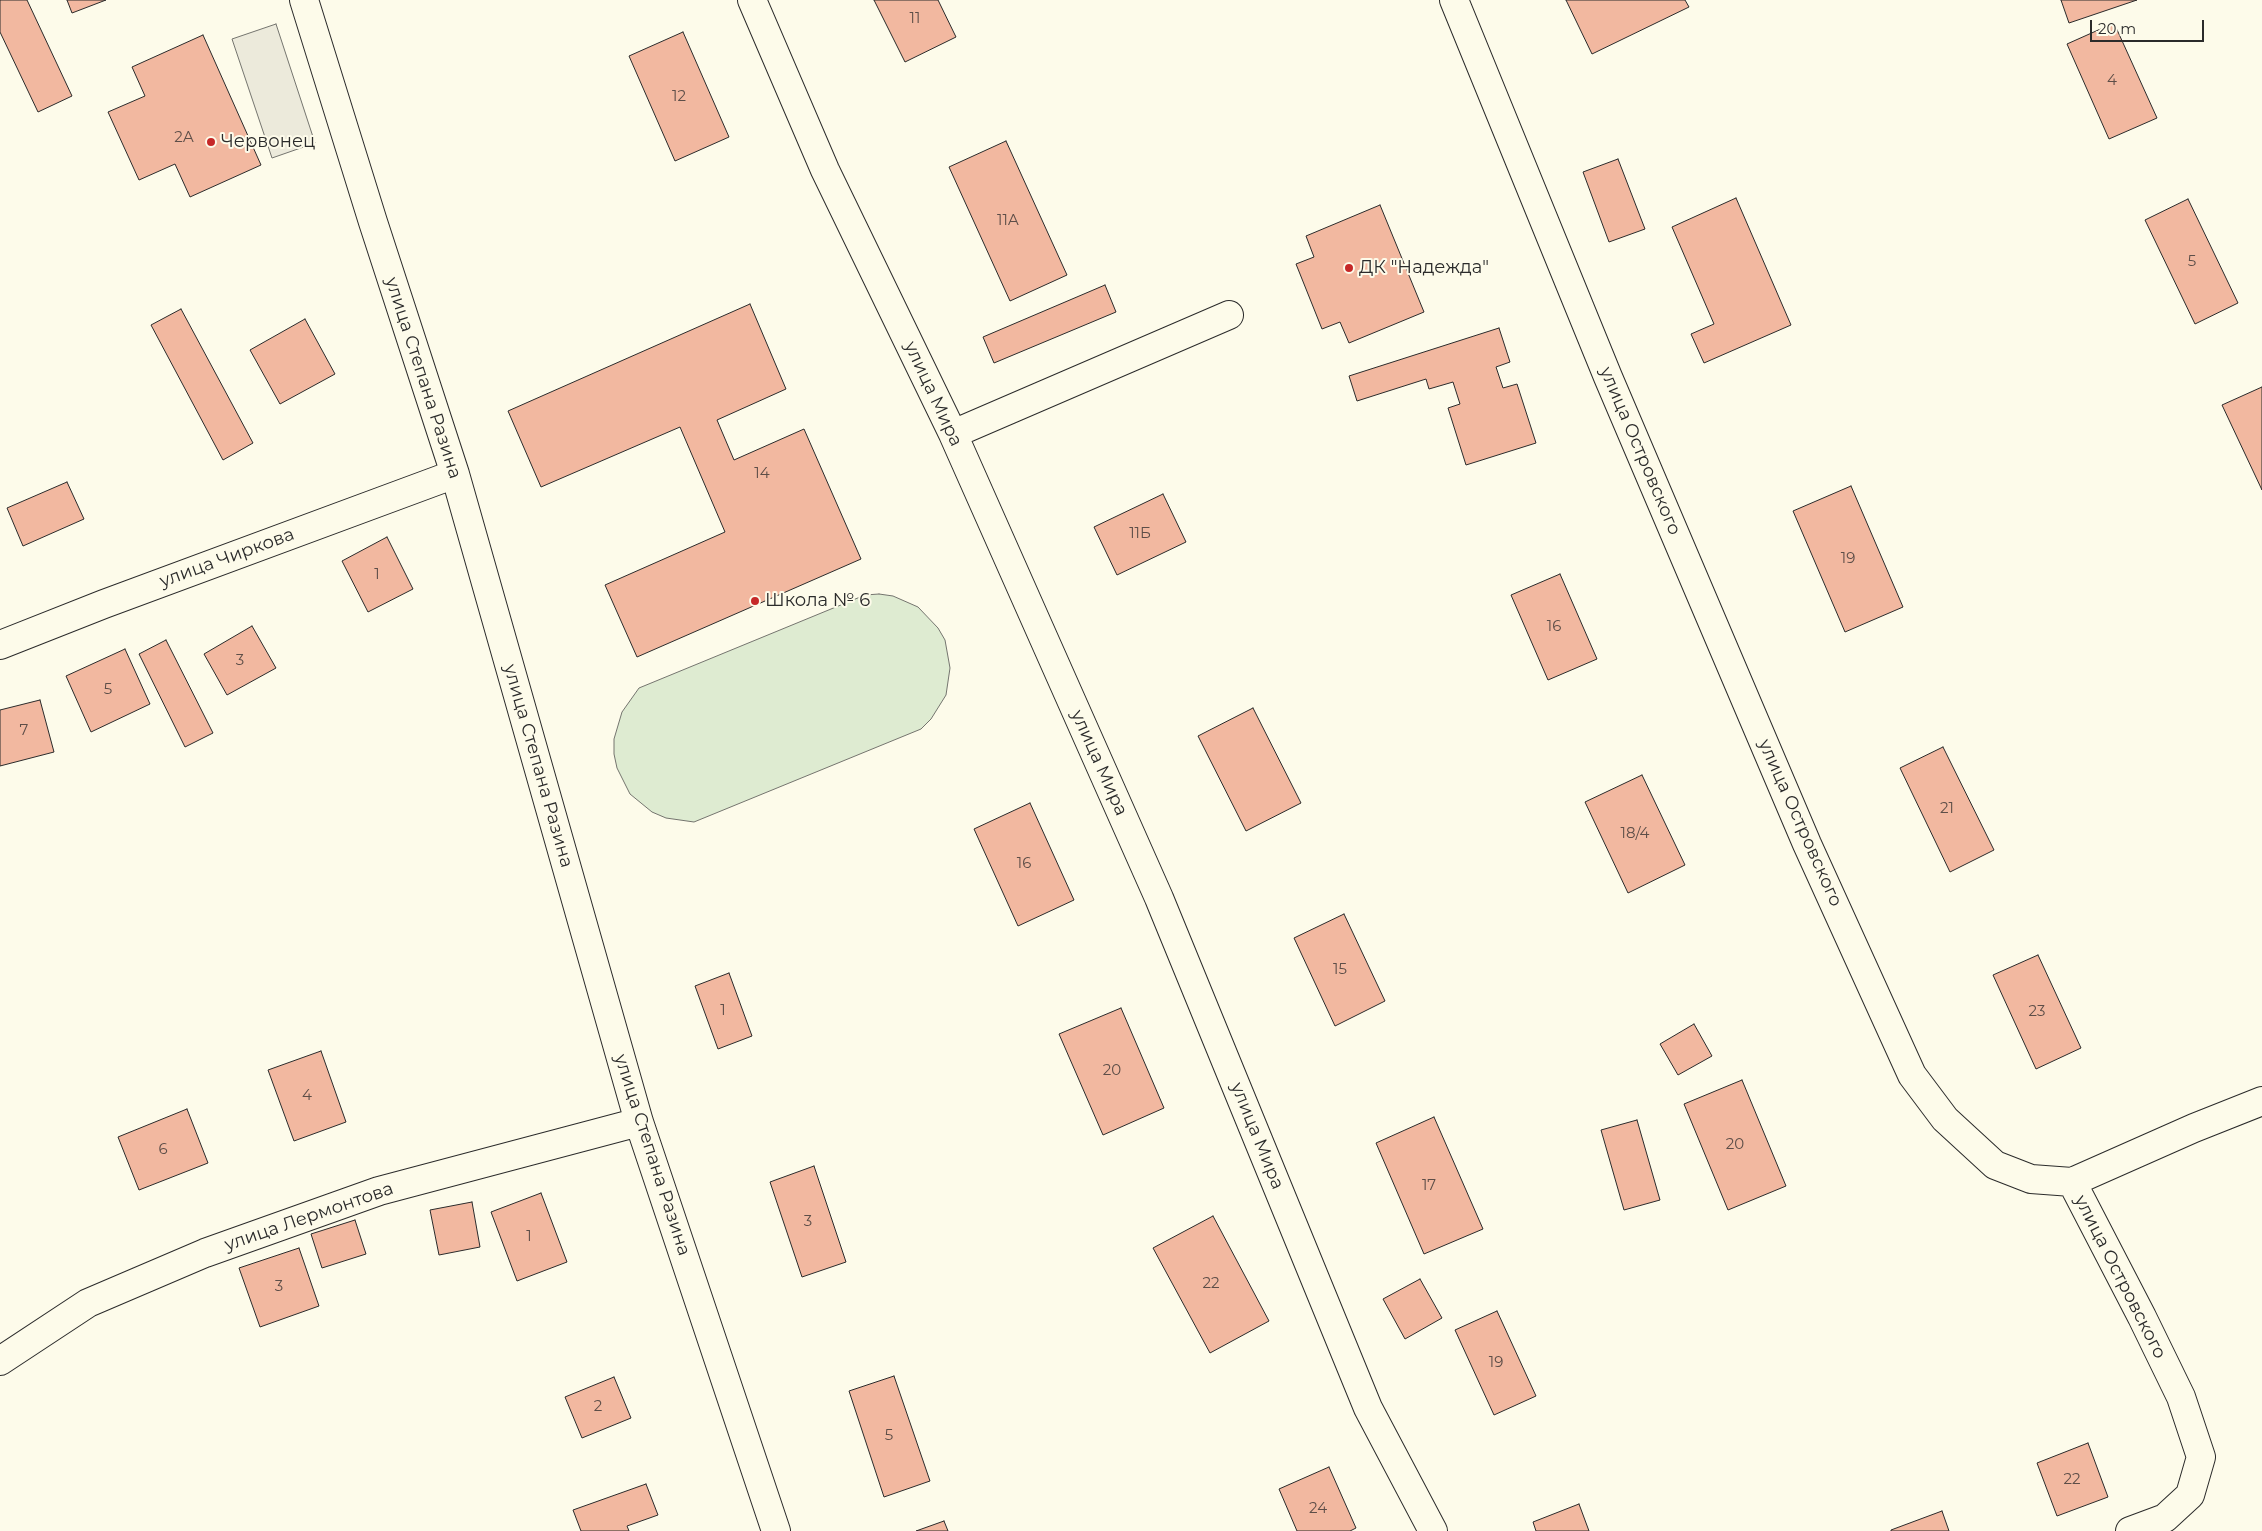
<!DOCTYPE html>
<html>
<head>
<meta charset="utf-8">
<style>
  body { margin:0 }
  #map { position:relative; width:2262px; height:1531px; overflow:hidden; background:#fdfbea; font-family:Montserrat,sans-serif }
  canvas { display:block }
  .scale { position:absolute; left:2090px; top:20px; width:114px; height:22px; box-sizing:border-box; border:2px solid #2b2b2b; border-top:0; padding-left:6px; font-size:15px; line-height:18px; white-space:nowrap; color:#2b2b2b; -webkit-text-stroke:4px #fdfbea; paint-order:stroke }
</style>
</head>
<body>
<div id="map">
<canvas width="2262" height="1531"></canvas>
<div class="scale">20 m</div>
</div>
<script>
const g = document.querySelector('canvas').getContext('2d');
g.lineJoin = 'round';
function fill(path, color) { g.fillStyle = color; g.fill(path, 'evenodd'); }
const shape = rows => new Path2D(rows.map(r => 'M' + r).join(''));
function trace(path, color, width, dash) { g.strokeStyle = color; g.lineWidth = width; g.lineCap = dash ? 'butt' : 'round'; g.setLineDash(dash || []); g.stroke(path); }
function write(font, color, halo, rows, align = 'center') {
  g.font = font + ' Montserrat,sans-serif'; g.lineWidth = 4; g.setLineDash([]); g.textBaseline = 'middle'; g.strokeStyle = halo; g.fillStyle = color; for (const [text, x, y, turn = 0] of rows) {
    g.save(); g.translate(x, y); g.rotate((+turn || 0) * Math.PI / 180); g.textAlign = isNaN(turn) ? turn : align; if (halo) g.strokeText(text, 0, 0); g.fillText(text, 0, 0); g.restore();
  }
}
const green = shape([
  [879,594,893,596,918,607,938,628,945,640,950,668,946,695,931,719,921,729,694,822,666,818,652,812,630,794,617,768,614,754,614,739,622,712,639,688,865,595,879,594]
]);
const parking = shape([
  [276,24,315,143,272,158,232,39,276,24]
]);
const building = shape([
  [0,0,27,0,72,96,38,112,0,32,0,0],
  [67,0,106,0,72,13,67,0],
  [874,0,938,0,956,37,905,62,874,0],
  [1566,0,1685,0,1689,7,1592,54,1566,0],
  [2061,0,2137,0,2069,23,2061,0],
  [2114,23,2157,118,2109,139,2067,44,2114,23],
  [683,32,729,137,675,161,629,56,683,32],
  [203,35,261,165,190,197,175,164,139,180,108,112,145,96,132,67,203,35],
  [1006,141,1067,275,1010,301,949,167,1006,141],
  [1618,159,1645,229,1609,242,1583,172,1618,159],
  [1736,198,1791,325,1704,363,1691,334,1714,324,1672,227,1736,198],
  [2188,199,2238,303,2195,324,2145,220,2188,199],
  [1380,205,1424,312,1349,343,1340,322,1322,329,1296,264,1314,257,1306,236,1380,205],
  [1105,285,1116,312,994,363,983,337,1105,285],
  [750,304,786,389,717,420,734,460,804,429,861,559,637,657,605,585,725,532,680,427,541,487,508,411,750,304],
  [181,309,253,443,223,460,151,325,181,309],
  [305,319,335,374,280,404,250,350,305,319],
  [1499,328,1510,362,1496,367,1503,388,1517,384,1536,443,1466,465,1448,408,1460,404,1453,382,1429,389,1426,379,1357,401,1349,376,1499,328],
  [2262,387,2262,490,2222,405,2262,387],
  [67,482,84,519,23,546,7,508,67,482],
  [1851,486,1903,607,1845,632,1793,511,1851,486],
  [1163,494,1186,542,1117,575,1094,527,1163,494],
  [387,537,413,589,368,612,342,561,387,537],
  [1560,574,1597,659,1548,680,1511,595,1560,574],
  [252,626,276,668,227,695,204,654,252,626],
  [166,640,213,733,185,747,139,654,166,640],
  [125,649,150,704,91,732,66,676,125,649],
  [40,700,54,752,0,766,0,710,40,700],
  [1253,708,1301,803,1246,831,1198,736,1253,708],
  [1943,747,1994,850,1950,872,1900,768,1943,747],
  [1642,775,1685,865,1628,893,1585,802,1642,775],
  [1030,803,1074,900,1018,926,974,829,1030,803],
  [1344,914,1385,1001,1335,1026,1294,938,1344,914],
  [2038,955,2081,1048,2036,1069,1993,975,2038,955],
  [729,973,752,1036,718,1049,695,986,729,973],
  [1121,1008,1164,1108,1103,1135,1059,1034,1121,1008],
  [1694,1024,1712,1056,1678,1075,1660,1044,1694,1024],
  [321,1051,346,1122,294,1141,268,1070,321,1051],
  [1742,1080,1786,1186,1728,1210,1684,1104,1742,1080],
  [187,1109,208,1163,139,1190,118,1137,187,1109],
  [1434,1117,1483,1229,1424,1254,1376,1143,1434,1117],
  [1637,1120,1660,1200,1624,1210,1601,1130,1637,1120],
  [814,1166,846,1262,802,1277,770,1182,814,1166],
  [541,1193,567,1262,517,1281,491,1212,541,1193],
  [472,1202,480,1247,439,1255,430,1210,472,1202],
  [1213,1216,1269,1321,1210,1353,1153,1248,1213,1216],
  [355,1220,366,1254,322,1268,311,1234,355,1220],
  [299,1248,319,1306,260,1327,239,1268,299,1248],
  [1420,1279,1442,1318,1405,1339,1383,1299,1420,1279],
  [1497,1311,1536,1396,1494,1415,1455,1330,1497,1311],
  [894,1376,930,1481,884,1497,849,1391,894,1376],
  [614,1377,631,1418,582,1438,565,1397,614,1377],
  [2088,1443,2108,1497,2057,1516,2037,1463,2088,1443],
  [1329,1467,1356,1528,1350,1531,1297,1531,1279,1489,1329,1467],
  [646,1484,658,1515,627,1526,629,1531,581,1531,573,1510,646,1484],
  [1579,1504,1589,1531,1536,1531,1533,1522,1579,1504],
  [1942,1511,1949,1531,1891,1531,1891,1530,1942,1511],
  [944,1521,948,1531,916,1531,944,1521]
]);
const minor = shape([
  [304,0,373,222,455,474,639,1122,776,1531],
  [752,0,825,170,953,434,1159,898,1368,1408,1433,1531],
  [1454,0,1608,377,1807,844,1912,1075,1945,1119,1995,1165,2031,1179,2072,1182,2142,1317,2181,1397,2201,1457,2190,1495,2165,1518,2130,1531],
  [953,434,1229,315],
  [0,645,104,604,455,474],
  [2072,1182,2194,1128,2262,1101],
  [0,1361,88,1303,205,1253,379,1191,639,1122]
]);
const markers = [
  [211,142,5,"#c62828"],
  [1349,268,5,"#c62828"],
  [755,601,5,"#c62828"]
];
const numberNames = [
  ["11",915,19],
  ["4",2112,81],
  ["12",679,97],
  ["2А",184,138],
  ["11А",1008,221],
  ["5",2192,262],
  ["14",762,474],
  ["11Б",1140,534],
  ["19",1848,559],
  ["1",377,575],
  ["16",1554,627],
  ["3",240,661],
  ["5",108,690],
  ["7",24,731],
  ["21",1947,809],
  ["18/4",1635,834],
  ["16",1024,864],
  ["15",1340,970],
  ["1",723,1011],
  ["23",2037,1012],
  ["20",1112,1071],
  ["4",307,1096],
  ["20",1735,1145],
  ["6",163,1150],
  ["17",1429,1186],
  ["3",808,1222],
  ["1",529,1237],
  ["22",1211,1284],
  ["3",279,1287],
  ["19",1496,1363],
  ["2",598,1407],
  ["5",889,1436],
  ["22",2072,1480],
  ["24",1318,1509]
];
const poiNames = [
  ["Червонец",221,142],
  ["ДК \"Надежда\"",1359,268],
  ["Школа № 6",765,601]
];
const streetNames = [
  ["улица Степана Разина",423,378,72],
  ["улица Мира",933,394,65],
  ["улица Островского",1640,451,67],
  ["улица Чиркова",227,558,-20],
  ["улица Мира",1099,763,66],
  ["улица Степана Разина",538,766,74],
  ["улица Островского",1800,823,66],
  ["улица Мира",1257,1136,68],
  ["улица Степана Разина",652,1155,72],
  ["улица Лермонтова",309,1217,-19],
  ["улица Островского",2120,1277,63]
];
fill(green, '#deebd1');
trace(green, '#74746e', 1);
fill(parking, '#eceadb');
trace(parking, '#74746e', 1);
fill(building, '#f2b8a0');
trace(building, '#2b2b2b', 1);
trace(minor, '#2b2b2b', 30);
trace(minor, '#fdfbea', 28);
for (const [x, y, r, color] of markers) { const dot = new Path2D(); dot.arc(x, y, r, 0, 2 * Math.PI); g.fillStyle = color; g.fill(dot); trace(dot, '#fdfbea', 2); }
write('15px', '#5d4e48', null, numberNames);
write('18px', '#2b2b2b', '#fdfbea', poiNames, 'left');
write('18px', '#2b2b2b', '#fdfbea', streetNames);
</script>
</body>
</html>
